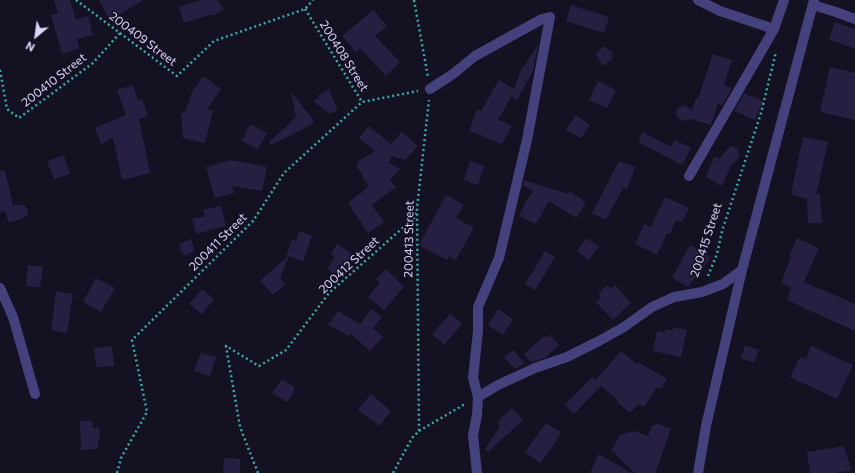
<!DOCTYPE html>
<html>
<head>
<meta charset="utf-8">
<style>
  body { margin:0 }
  #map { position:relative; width:855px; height:473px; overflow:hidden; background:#141123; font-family:Commissioner,sans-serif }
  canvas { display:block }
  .north { position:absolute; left:16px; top:16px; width:40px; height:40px; -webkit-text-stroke:3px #141123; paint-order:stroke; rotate:209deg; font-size:11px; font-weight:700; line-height:16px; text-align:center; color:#dcd7fb }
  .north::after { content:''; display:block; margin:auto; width:14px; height:18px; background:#dcd7fb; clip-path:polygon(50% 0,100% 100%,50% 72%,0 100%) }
</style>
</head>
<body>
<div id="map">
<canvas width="855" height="473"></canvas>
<div class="north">N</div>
</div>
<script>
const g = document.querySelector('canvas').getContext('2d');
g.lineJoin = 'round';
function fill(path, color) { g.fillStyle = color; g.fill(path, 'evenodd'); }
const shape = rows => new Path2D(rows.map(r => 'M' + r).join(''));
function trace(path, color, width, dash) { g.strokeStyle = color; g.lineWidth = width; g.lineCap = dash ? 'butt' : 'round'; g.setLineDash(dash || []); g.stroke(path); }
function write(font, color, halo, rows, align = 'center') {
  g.font = font + ' Commissioner,sans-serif'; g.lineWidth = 3.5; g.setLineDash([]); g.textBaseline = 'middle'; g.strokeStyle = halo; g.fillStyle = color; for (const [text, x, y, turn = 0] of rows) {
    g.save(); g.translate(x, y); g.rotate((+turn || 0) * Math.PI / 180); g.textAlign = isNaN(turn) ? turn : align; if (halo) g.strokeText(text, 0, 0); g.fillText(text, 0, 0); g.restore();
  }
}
const building = shape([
  [54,0,70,0,76,20,88,16,93,35,77,39,79,48,62,54,51,15,58,13],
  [99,0,143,0,110,20],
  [201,0,218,0,224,9,214,15,208,15,184,23,179,7],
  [571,5,609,17,604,33,566,21],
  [373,10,387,26,375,36,400,62,386,76,360,48,356,52,342,36],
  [835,22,855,29,855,49,829,39],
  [538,45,533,71,517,100,512,97,513,94,498,120,512,126,502,144,469,131,477,109,481,111,499,80,514,89,521,70],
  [603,46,612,52,612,60,602,66,596,54],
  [713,54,732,60,724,85,732,88,722,106,718,104,711,125,691,119,683,121,678,118,676,113,678,108,684,105,692,110,696,98,698,99],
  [830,67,855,73,855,120,820,112],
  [203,76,221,89,207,109,213,110,205,143,183,138,181,113,185,113,192,92],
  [598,81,616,90,607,108,589,100],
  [133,85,138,101,142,99,148,116,139,119,150,173,122,180,113,138,101,144,95,128,126,115,117,90],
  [329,90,338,110,330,114,313,101,319,98,318,95],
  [291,92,314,121,312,122,313,124,271,145,269,142,296,117],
  [744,93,763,101,755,120,734,111],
  [576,115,590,125,581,138,566,130],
  [250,124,267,133,258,149,242,141],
  [369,126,391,144,402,132,418,146,405,160,392,156,389,163,400,169,390,180,396,187,372,205,384,222,368,233,348,203,369,186,362,178,364,177,357,167,357,162,375,151,359,138],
  [643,132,671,147,675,140,691,148,682,165,638,142],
  [803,137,828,142,816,195,820,194,822,223,808,223,807,199,791,194],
  [731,146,738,149,740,156,737,160,731,165,722,186,706,177,714,157,720,159,727,149],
  [64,155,70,174,54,179,47,161],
  [231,160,267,167,262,191,232,186,234,193,215,198,206,167],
  [470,161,484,166,478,185,464,180],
  [619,161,635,167,627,189,623,188,606,220,592,213],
  [0,171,5,171,13,205,24,205,28,210,27,215,24,218,9,223,5,211,0,212],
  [524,180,568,194,569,191,586,202,576,218,549,201,536,224,519,216,528,197,530,197,533,191,523,185],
  [446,195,464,205,456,218,474,228,456,260,449,256,447,260,419,245],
  [665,197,689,208,682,222,676,220,670,234,667,233,657,255,635,244,644,224,651,227],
  [221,206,226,226,196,234,192,219,205,216,203,210],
  [299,231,312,236,303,261,289,256,280,278,285,284,273,295,260,281,288,256,286,255,292,240,296,241],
  [586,238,599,246,589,260,577,251],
  [797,238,819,248,804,282,855,304,855,331,787,300,791,287,781,283,791,256,789,256],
  [191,239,194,248,193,252,186,255,183,254,180,251,180,244,183,242],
  [337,244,355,256,341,278,327,269,335,257,331,254],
  [690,245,711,257,688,287,672,278],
  [545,251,555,257,535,290,525,284],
  [28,265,43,267,40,287,26,286],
  [386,269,404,287,384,310,368,297,380,283,376,279],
  [96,278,115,288,101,312,83,302],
  [607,285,611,289,615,285,631,303,613,320,596,302,601,297,598,294],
  [202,289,214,299,202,314,189,304],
  [56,291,73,294,67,333,51,330],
  [372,309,382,317,373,328,383,337,370,351,351,334,349,336,328,325,338,311,360,324],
  [498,309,513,319,503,335,488,325],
  [450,314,462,324,444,345,432,334],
  [673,327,687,330,681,357,653,351,657,331,665,333,665,329,673,330],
  [550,335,559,345,545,358,531,362,524,354,544,336,547,338],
  [745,345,759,350,754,363,741,358],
  [112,346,114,366,96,367,94,348],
  [811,346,853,365,837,399,790,377,800,357,806,359],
  [513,350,525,363,515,369,504,357],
  [621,351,637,364,638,362,667,379,661,389,657,387,644,407,638,404,630,413,617,402,618,400,601,386,574,414,565,405,592,377,596,380],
  [201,353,216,357,210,376,194,371],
  [282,379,294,387,294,392,287,402,272,393],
  [371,394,391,411,379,426,358,410],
  [512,408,523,420,488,452,485,449,500,426,497,422],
  [80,421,92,421,93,428,99,428,100,441,98,441,98,449,81,450],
  [546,423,561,432,552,448,540,463,525,452],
  [658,424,671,429,655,473,635,473,611,450,620,435,634,431,648,436,652,425],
  [844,446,851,470,835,473,810,473,807,452],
  [599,454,631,473,590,473],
  [224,458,240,459,240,473,223,473]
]);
const path = shape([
  [76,0,177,76,214,41,305,9,313,0],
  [414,0,428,77],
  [305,9,362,102],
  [0,70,7,109,19,118,93,63,120,33],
  [708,276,717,254,722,231,761,113,776,52],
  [419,431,465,404],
  [117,473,121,458,147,412,132,340,253,221,284,173,362,102,418,91],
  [258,473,240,427,226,346,259,366,286,350,329,293,414,218,416,211],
  [393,473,412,438,419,431,417,208,429,100]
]);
const minor = shape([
  [698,0,720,11,774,29],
  [813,5,836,12,855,19],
  [430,89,453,74,475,56,542,19,550,17,527,140,499,258,478,307,478,331,473,378,478,397],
  [689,176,774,29,784,0],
  [0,288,13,317,35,394],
  [477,473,473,435,477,415,478,397,498,385,535,368,567,357,599,341,624,327,652,307,674,297,702,292,723,284,742,270],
  [698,473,706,426,742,270,814,0]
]);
const streetNames = [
  ["200409 Street",143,39,37],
  ["200408 Street",344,56,58],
  ["200410 Street",54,80,-38],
  ["200413 Street",409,239,-89],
  ["200415 Street",706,240,-72],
  ["200411 Street",218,242,-45],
  ["200412 Street",349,265,-43]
];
fill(building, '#271f41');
trace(path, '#3ca9a6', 2.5, [2, 3]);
trace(minor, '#45417c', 10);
write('12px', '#dcd7fb', '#141123', streetNames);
</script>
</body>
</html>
